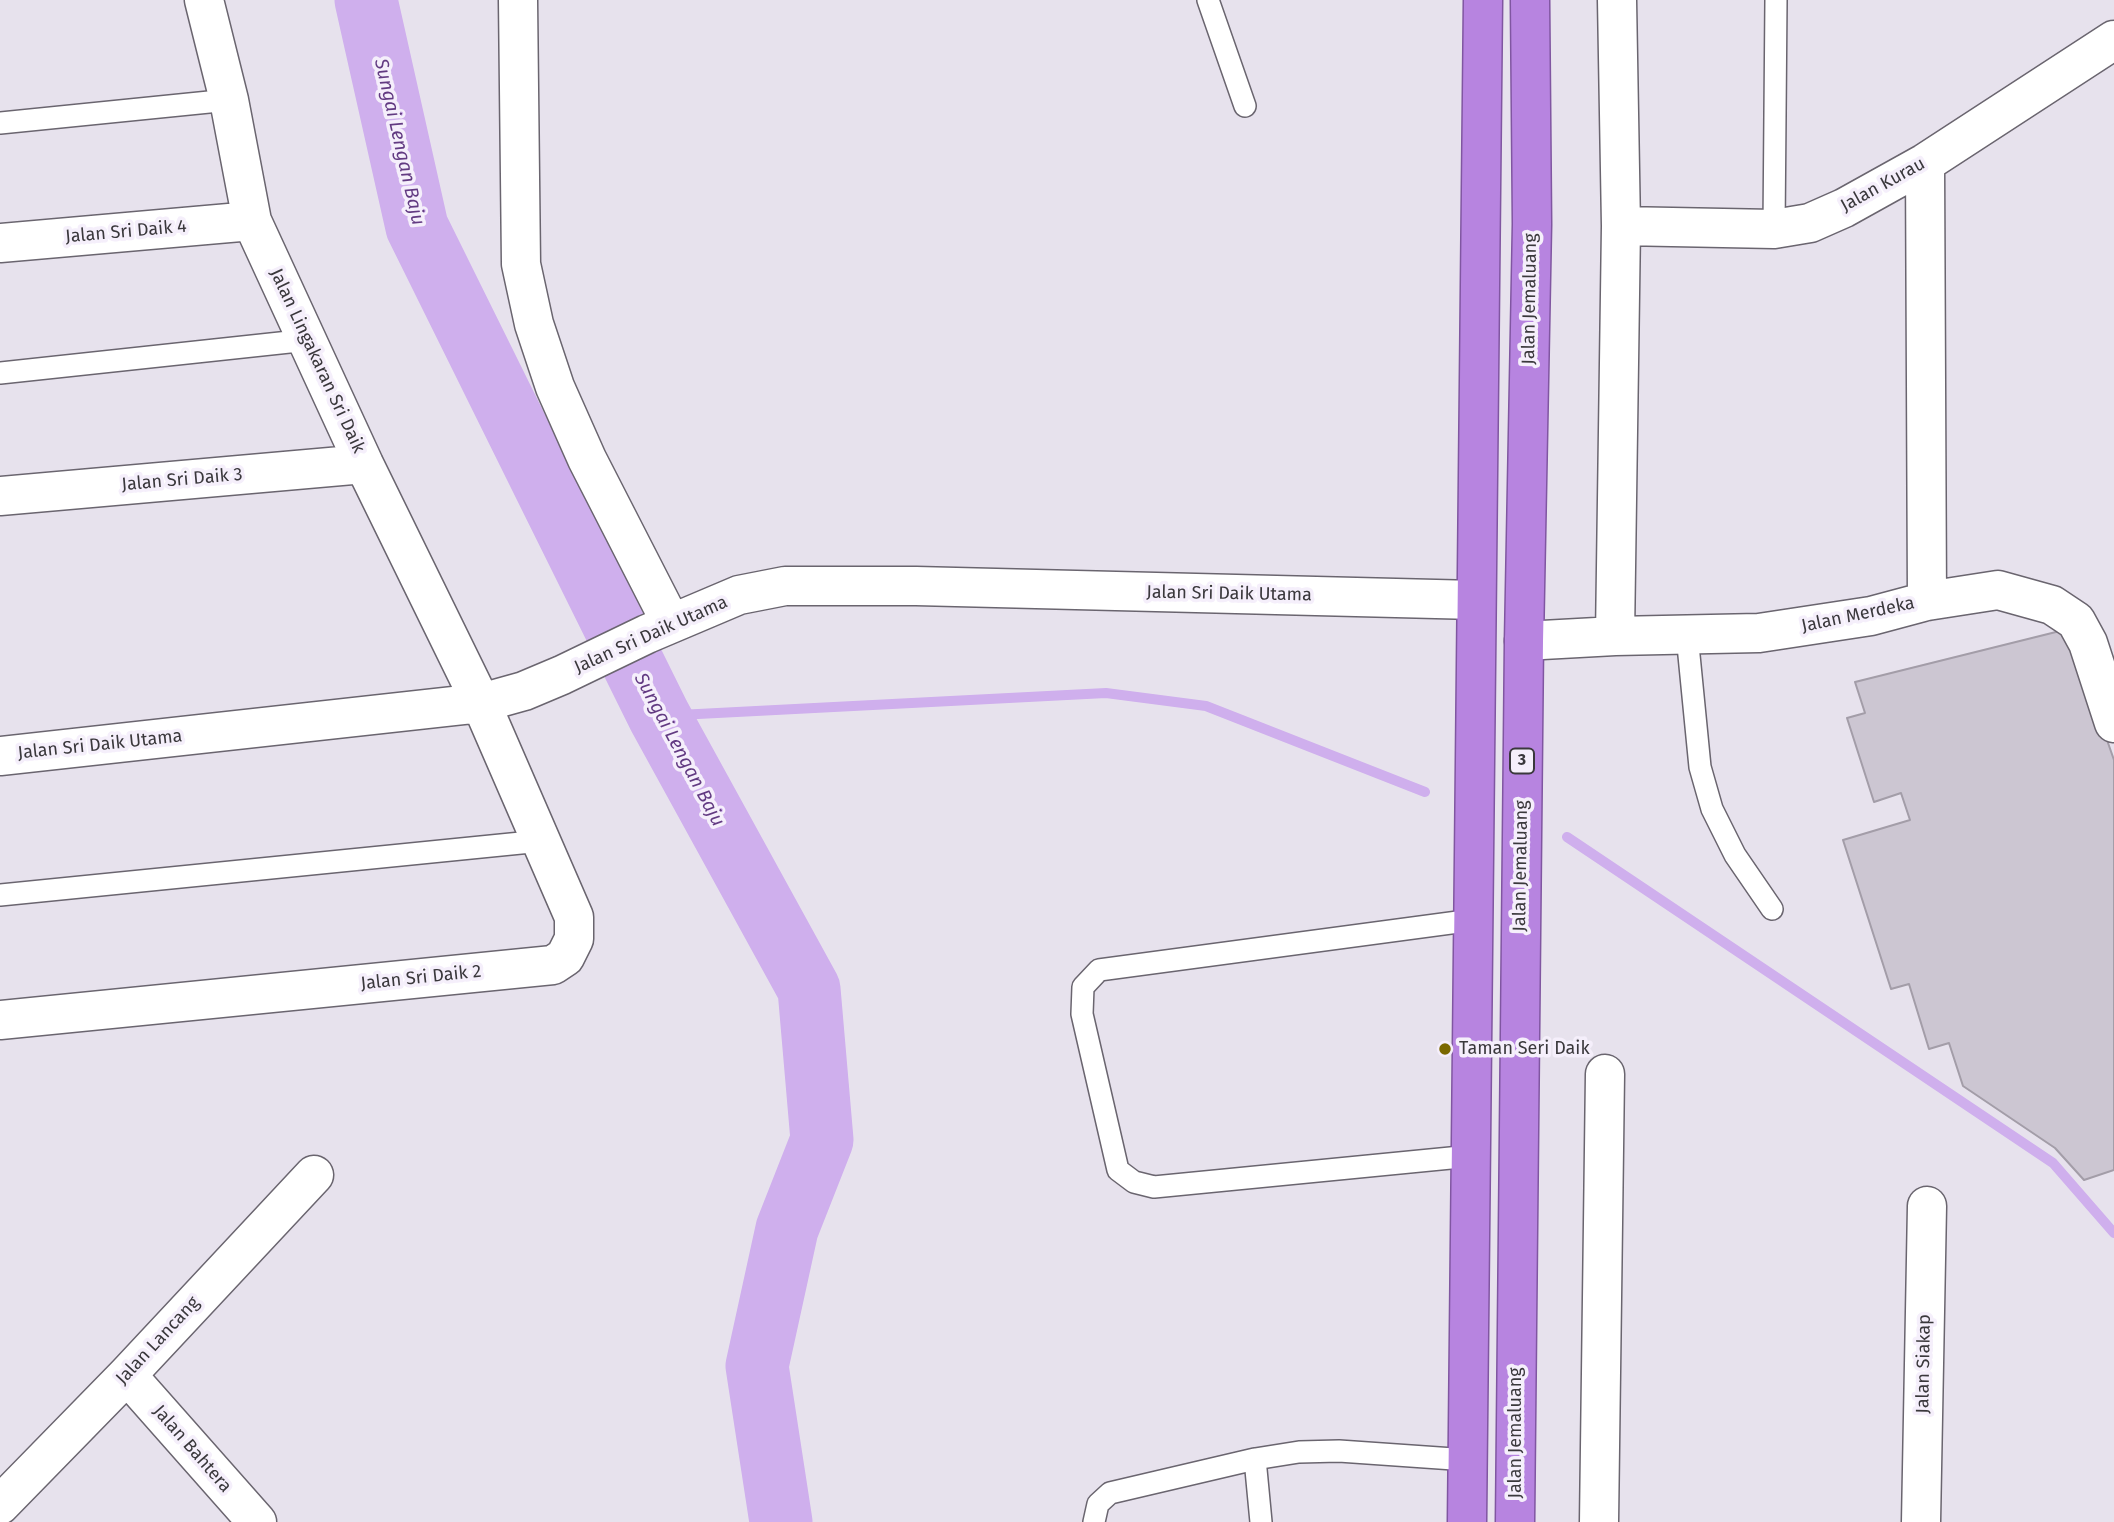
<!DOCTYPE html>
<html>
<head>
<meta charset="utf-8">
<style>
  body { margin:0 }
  canvas { display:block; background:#e7e2ed }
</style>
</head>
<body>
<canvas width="2114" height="1522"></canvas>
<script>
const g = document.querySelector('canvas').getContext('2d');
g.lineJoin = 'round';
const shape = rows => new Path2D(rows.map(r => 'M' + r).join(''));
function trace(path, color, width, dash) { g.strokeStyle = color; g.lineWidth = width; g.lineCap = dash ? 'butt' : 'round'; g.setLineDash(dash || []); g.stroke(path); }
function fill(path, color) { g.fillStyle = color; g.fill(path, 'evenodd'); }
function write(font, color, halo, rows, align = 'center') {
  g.font = font + ' "Fira Sans",sans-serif'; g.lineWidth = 7; g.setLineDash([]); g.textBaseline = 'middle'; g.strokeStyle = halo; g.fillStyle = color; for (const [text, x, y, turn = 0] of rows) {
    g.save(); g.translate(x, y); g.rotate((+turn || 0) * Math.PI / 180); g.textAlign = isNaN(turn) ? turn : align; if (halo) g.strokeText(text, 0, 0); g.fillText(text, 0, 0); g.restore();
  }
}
const stream = shape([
  [659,716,1106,693,1206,706,1425,792],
  [1567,837,2053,1163,2114,1233]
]);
const river = shape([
  [366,0,417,227,659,716,809,989,822,1140,787,1229,757,1366,781,1522]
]);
const building = shape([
  [2068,629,2114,760,2114,1170,2084,1180,2055,1148,1963,1086,1949,1043,1929,1049,1909,984,1891,989,1843,840,1910,820,1901,793,1874,802,1847,718,1865,713,1855,682,2068,629]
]);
const service = shape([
  [1208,0,1245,106],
  [0,123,229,100],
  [1774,229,1776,0],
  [0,373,308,340],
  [1687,635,1700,767,1712,809,1735,855,1772,909],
  [0,895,541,841],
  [1471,1156,1154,1187,1134,1182,1118,1170,1082,1014,1083,987,1099,970,1473,920],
  [1255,1459,1261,1522],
  [1094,1522,1098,1504,1110,1493,1255,1459,1299,1452,1339,1451,1468,1460]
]);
const minor = shape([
  [518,0,521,264,534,324,555,387,587,459,671,623],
  [1925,163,1927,601],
  [1621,226,1774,229,1810,223,1844,208,1925,163,2114,40],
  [0,243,252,221],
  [0,496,364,464],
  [1615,636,1621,226,1617,0],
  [1524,641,1615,636,1759,633,1871,616,1927,601,1998,590,2052,605,2076,621,2088,643,2114,723],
  [0,756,481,703,524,691,562,675,647,634,739,595,785,586,916,586,1476,600],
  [0,1020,553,965,565,957,574,939,574,917,481,703,364,464,252,221,229,100,204,0],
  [127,1375,257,1522],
  [0,1505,127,1375,314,1175],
  [1599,1522,1605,1074],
  [1921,1522,1927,1206]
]);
const trunk = shape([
  [1467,1522,1483,0],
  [1515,1522,1524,641,1532,224,1530,0]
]);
const markers = [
  [1445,1049,7,"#7a6800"]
];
const shields = [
  [1522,761,24]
];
const shieldNames = [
  ["3",1522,761]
];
const streetNames = [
  ["Jalan Kurau",1883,185,-29],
  ["Jalan Sri Daik 4",126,232,-5],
  ["Jalan Jemaluang",1530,299,-89],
  ["Jalan Lingakaran Sri Daik",317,361,65],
  ["Jalan Sri Daik 3",182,480,-5],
  ["Jalan Sri Daik Utama",1229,594,1],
  ["Jalan Merdeka",1858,615,-12],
  ["Jalan Sri Daik Utama",651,635,-24],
  ["Jalan Sri Daik Utama",100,745,-6],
  ["Jalan Jemaluang",1521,866,-89],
  ["Jalan Sri Daik 2",421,978,-6],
  ["Jalan Lancang",158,1341,-47],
  ["Jalan Siakap",1924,1364,-89],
  ["Jalan Jemaluang",1516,1433,-90],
  ["Jalan Bahtera",192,1449,49]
];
const poiNames = [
  ["Taman Seri Daik",1459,1049]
];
const waterNames = [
  ["Sungai Lengan Baju",399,142,77],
  ["Sungai Lengan Baju",679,750,62]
];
trace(stream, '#cfafed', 10);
trace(river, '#cfafed', 63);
fill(building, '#ccc6d2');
trace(building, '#a39da8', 2);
trace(service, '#6a656f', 24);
trace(minor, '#6a656f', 41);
trace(trunk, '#8056a1', 41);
trace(service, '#fff', 21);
trace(minor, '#fff', 38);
trace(trunk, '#b784e0', 38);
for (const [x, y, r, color] of markers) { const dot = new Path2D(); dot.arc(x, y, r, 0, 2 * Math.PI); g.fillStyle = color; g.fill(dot); trace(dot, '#f5effb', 2.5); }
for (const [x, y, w] of shields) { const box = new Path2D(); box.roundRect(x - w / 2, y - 12.5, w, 25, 5); g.fillStyle = '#f5effb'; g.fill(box); trace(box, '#3a383c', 2); }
write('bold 16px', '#3a383c', null, shieldNames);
write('18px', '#3a383c', '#f5effb', streetNames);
write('18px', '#3a383c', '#f5effb', poiNames, 'left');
write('italic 19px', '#623a82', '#f5effb', waterNames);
</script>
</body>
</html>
